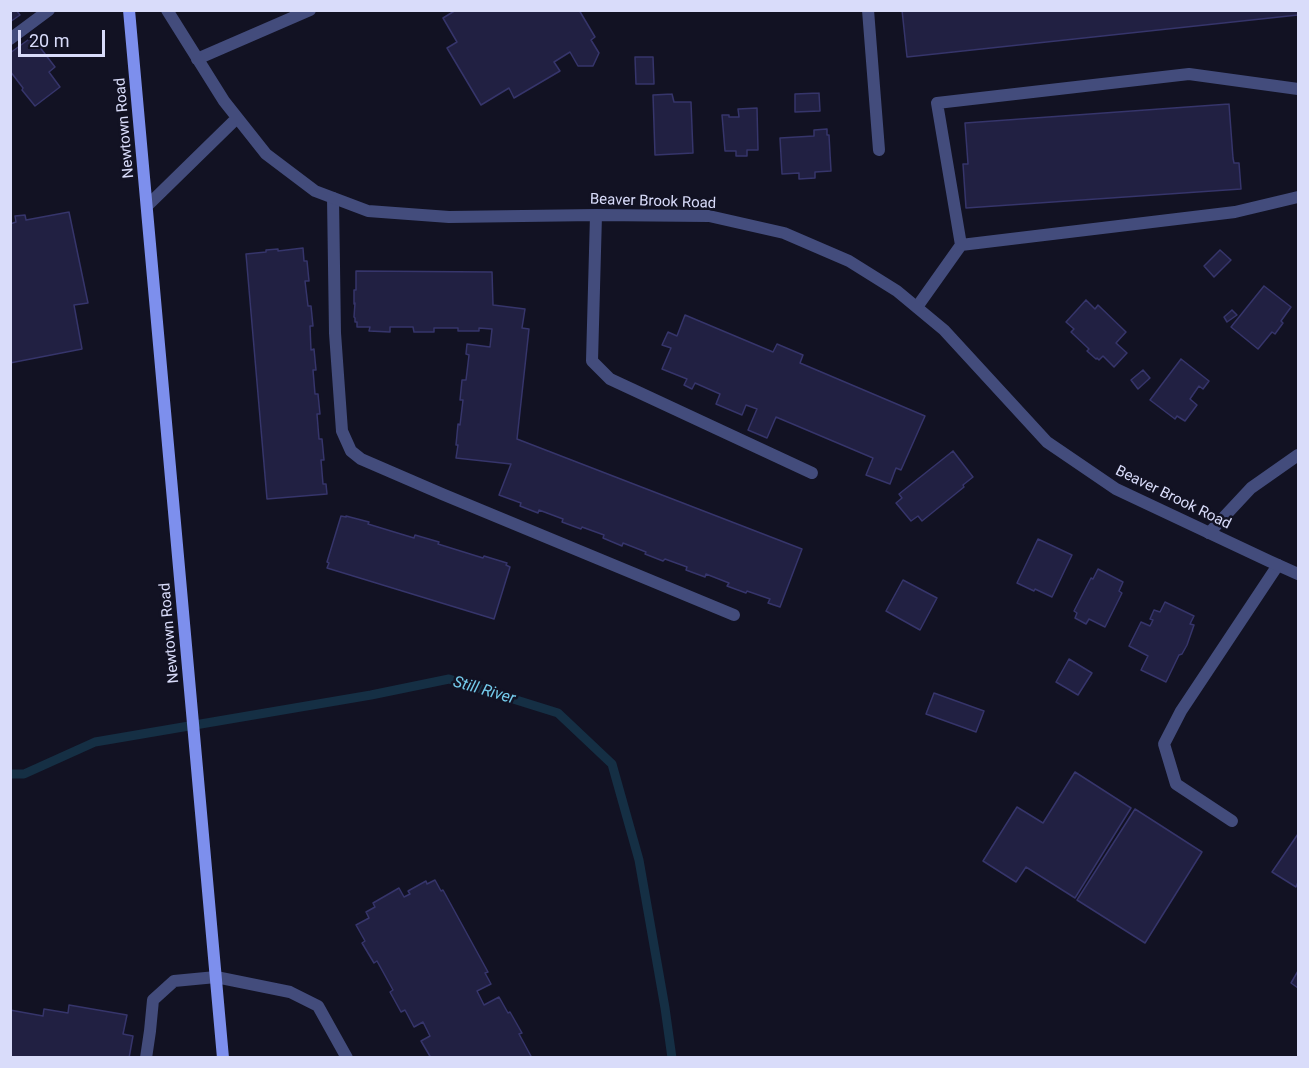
<!DOCTYPE html>
<html>
<head>
<meta charset="utf-8">
<style>
  body { margin:0 }
  #map { position:relative; width:1309px; height:1068px; overflow:hidden; background:#121223; font-family:Roboto,sans-serif }
  canvas { display:block }
  .frame { position:absolute; inset:0; border:12px solid #d9dcfa; pointer-events:none }
  .scale { position:absolute; left:18px; top:30px; width:87px; height:27px; box-sizing:border-box; border:3px solid #d9dcfa; border-top:0; padding-left:8px; font-size:18px; line-height:21px; white-space:nowrap; color:#d9dcfa; -webkit-text-stroke:4px #121223; paint-order:stroke }
</style>
</head>
<body>
<div id="map">
<canvas width="1309" height="1068"></canvas>
<div class="frame"></div>
<div class="scale">20 m</div>
</div>
<script>
const g = document.querySelector('canvas').getContext('2d');
g.lineJoin = 'round';
const shape = rows => new Path2D(rows.map(r => 'M' + r).join(''));
function trace(path, color, width, dash) { g.strokeStyle = color; g.lineWidth = width; g.lineCap = dash ? 'butt' : 'round'; g.setLineDash(dash || []); g.stroke(path); }
function fill(path, color) { g.fillStyle = color; g.fill(path, 'evenodd'); }
function write(font, color, halo, rows, align = 'center') {
  g.font = font + ' Roboto,sans-serif'; g.lineWidth = 5; g.setLineDash([]); g.textBaseline = 'middle'; g.strokeStyle = halo; g.fillStyle = color; for (const [text, x, y, turn = 0] of rows) {
    g.save(); g.translate(x, y); g.rotate((+turn || 0) * Math.PI / 180); g.textAlign = isNaN(turn) ? turn : align; if (halo) g.strokeText(text, 0, 0); g.fillText(text, 0, 0); g.restore();
  }
}
const stream = shape([
  [10,774,24,774,95,742,371,695,449,679,558,713,612,764,639,860,665,1008,672,1058]
]);
const building = shape([
  [10,10,16,10,20,15,10,22,10,10],
  [456,10,579,10,595,37,591,40,599,53,593,66,578,66,570,52,554,62,560,71,514,98,509,88,481,105,447,48,457,42,443,18,456,10],
  [902,10,1298,10,1298,15,907,57,902,10],
  [32,37,55,67,49,72,60,87,35,106,22,90,23,88,10,71,10,53,32,37],
  [635,57,653,57,654,84,636,84,635,57],
  [819,93,820,111,795,112,795,94,819,93],
  [672,94,674,102,691,102,693,153,655,155,653,95,672,94],
  [1229,104,1233,158,1234,163,1239,163,1241,189,966,208,963,164,968,164,965,123,1229,104],
  [757,108,758,150,747,150,747,156,736,156,736,151,725,151,722,115,729,115,729,117,739,117,738,109,757,108],
  [827,129,827,135,829,135,831,171,815,172,815,178,799,179,799,173,782,174,780,138,814,136,814,130,827,129],
  [69,212,88,303,74,305,82,349,10,363,10,224,16,222,15,216,25,215,26,220,69,212],
  [303,248,304,261,307,261,309,281,305,281,308,306,311,306,313,326,310,326,311,350,314,349,316,370,313,370,315,394,318,394,320,414,317,414,319,439,322,439,324,460,321,460,323,484,326,484,327,494,267,499,246,254,266,252,266,250,278,249,278,251,303,248],
  [1220,250,1231,260,1214,277,1204,266,1220,250],
  [356,271,492,272,493,305,525,309,522,328,529,329,517,439,802,549,780,607,768,603,770,599,747,591,746,593,727,586,729,583,706,574,705,577,686,570,687,567,665,559,663,561,645,554,646,552,623,543,622,546,603,538,604,535,582,527,581,529,562,522,563,519,539,510,538,513,520,506,521,503,499,495,511,464,456,458,458,445,456,445,458,424,460,425,463,400,460,400,462,380,466,380,469,355,466,354,467,344,490,347,492,329,479,328,479,331,458,331,458,328,434,328,434,332,414,332,413,327,390,327,390,332,369,331,370,327,357,327,357,322,355,322,355,318,354,317,355,303,354,304,354,290,356,290,356,271],
  [1264,286,1291,307,1281,321,1283,323,1275,334,1272,332,1258,349,1231,327,1264,286],
  [1086,300,1095,309,1098,305,1126,332,1116,343,1127,353,1114,367,1103,356,1099,360,1097,358,1096,359,1087,351,1089,349,1071,332,1074,329,1066,322,1086,300],
  [1232,310,1237,315,1227,322,1224,317,1232,310],
  [685,315,773,352,777,344,803,355,800,363,925,416,901,470,896,468,890,484,866,475,873,458,776,417,767,438,748,430,757,409,746,405,742,415,716,404,720,394,695,383,692,389,684,385,687,379,662,369,671,348,662,345,668,332,677,336,685,315],
  [1181,359,1209,381,1203,389,1199,386,1190,399,1197,405,1185,421,1177,416,1175,419,1150,400,1181,359],
  [1143,370,1150,378,1138,389,1131,380,1143,370],
  [953,451,973,477,963,485,964,487,922,521,918,516,911,521,896,503,902,498,899,494,953,451],
  [341,516,346,517,346,516,369,522,368,524,414,538,415,535,439,542,438,544,483,558,484,556,507,563,506,565,510,567,494,619,327,568,329,563,327,562,341,516],
  [1038,539,1072,555,1052,597,1035,589,1034,591,1017,583,1038,539],
  [1098,569,1123,582,1119,591,1122,593,1105,627,1089,619,1086,624,1075,618,1077,613,1074,611,1091,578,1093,579,1098,569],
  [903,580,937,598,920,630,886,611,903,580],
  [1165,602,1194,616,1190,624,1194,625,1187,645,1182,654,1179,655,1166,682,1141,670,1148,656,1129,646,1141,622,1150,626,1153,620,1150,619,1154,610,1160,612,1165,602],
  [1069,659,1092,673,1078,695,1056,682,1069,659],
  [934,693,984,711,976,732,926,714,934,693],
  [1075,772,1131,808,1075,898,1026,867,1016,882,983,861,1017,807,1043,823,1075,772],
  [1135,809,1202,852,1145,943,1077,900,1135,809],
  [1298,834,1298,882,1296,887,1272,872,1298,834],
  [435,880,441,891,443,890,488,972,485,973,491,984,477,991,484,1005,499,997,508,1013,510,1012,522,1033,519,1034,532,1058,431,1058,421,1041,430,1036,423,1022,414,1027,405,1010,401,1012,390,992,393,990,377,961,374,963,362,943,365,941,356,925,369,918,366,912,375,907,373,903,399,888,404,897,410,894,408,891,426,881,427,884,435,880],
  [1298,971,1298,988,1291,983,1298,971],
  [69,1005,127,1015,123,1034,133,1036,129,1058,10,1058,10,1010,43,1016,44,1009,68,1013,69,1005]
]);
const lane = shape([
  [868,10,879,150],
  [10,39,49,10],
  [197,59,310,10],
  [333,198,335,333,342,431,351,451,361,459,442,494,734,615],
  [596,215,592,361,610,379,812,473],
  [961,245,1235,212,1298,197],
  [917,307,961,245,937,103,1189,74,1298,89],
  [1209,533,1251,488,1298,455],
  [1232,821,1176,784,1164,744,1181,711,1278,565],
  [146,1058,150,1031,153,1000,174,981,216,977,290,992,318,1006,347,1058]
]);
const street = shape([
  [167,10,224,101,266,154,315,191,368,211,449,217,596,215,709,216,784,233,849,261,897,291,944,330,1047,442,1116,489,1269,561,1298,574],
  [147,206,237,118]
]);
const secondary = shape([
  [129,10,223,1058]
]);
const streetNames = [
  ["Newtown Road",125,128,-95],
  ["Beaver Brook Road",653,202,2],
  ["Beaver Brook Road",1173,498,26],
  ["Newtown Road",170,633,-95]
];
const waterNames = [
  ["Still River",484,691,16]
];
trace(stream, '#152f44', 9);
fill(building, '#212042');
trace(building, '#36356b', 1.5);
trace(lane, '#434c7c', 12);
trace(street, '#434c7c', 12);
trace(secondary, '#7d8fed', 12);
write('15px', '#d9dcfa', '#121223', streetNames);
write('italic 16px', '#75cbec', '#121223', waterNames);
</script>
</body>
</html>
